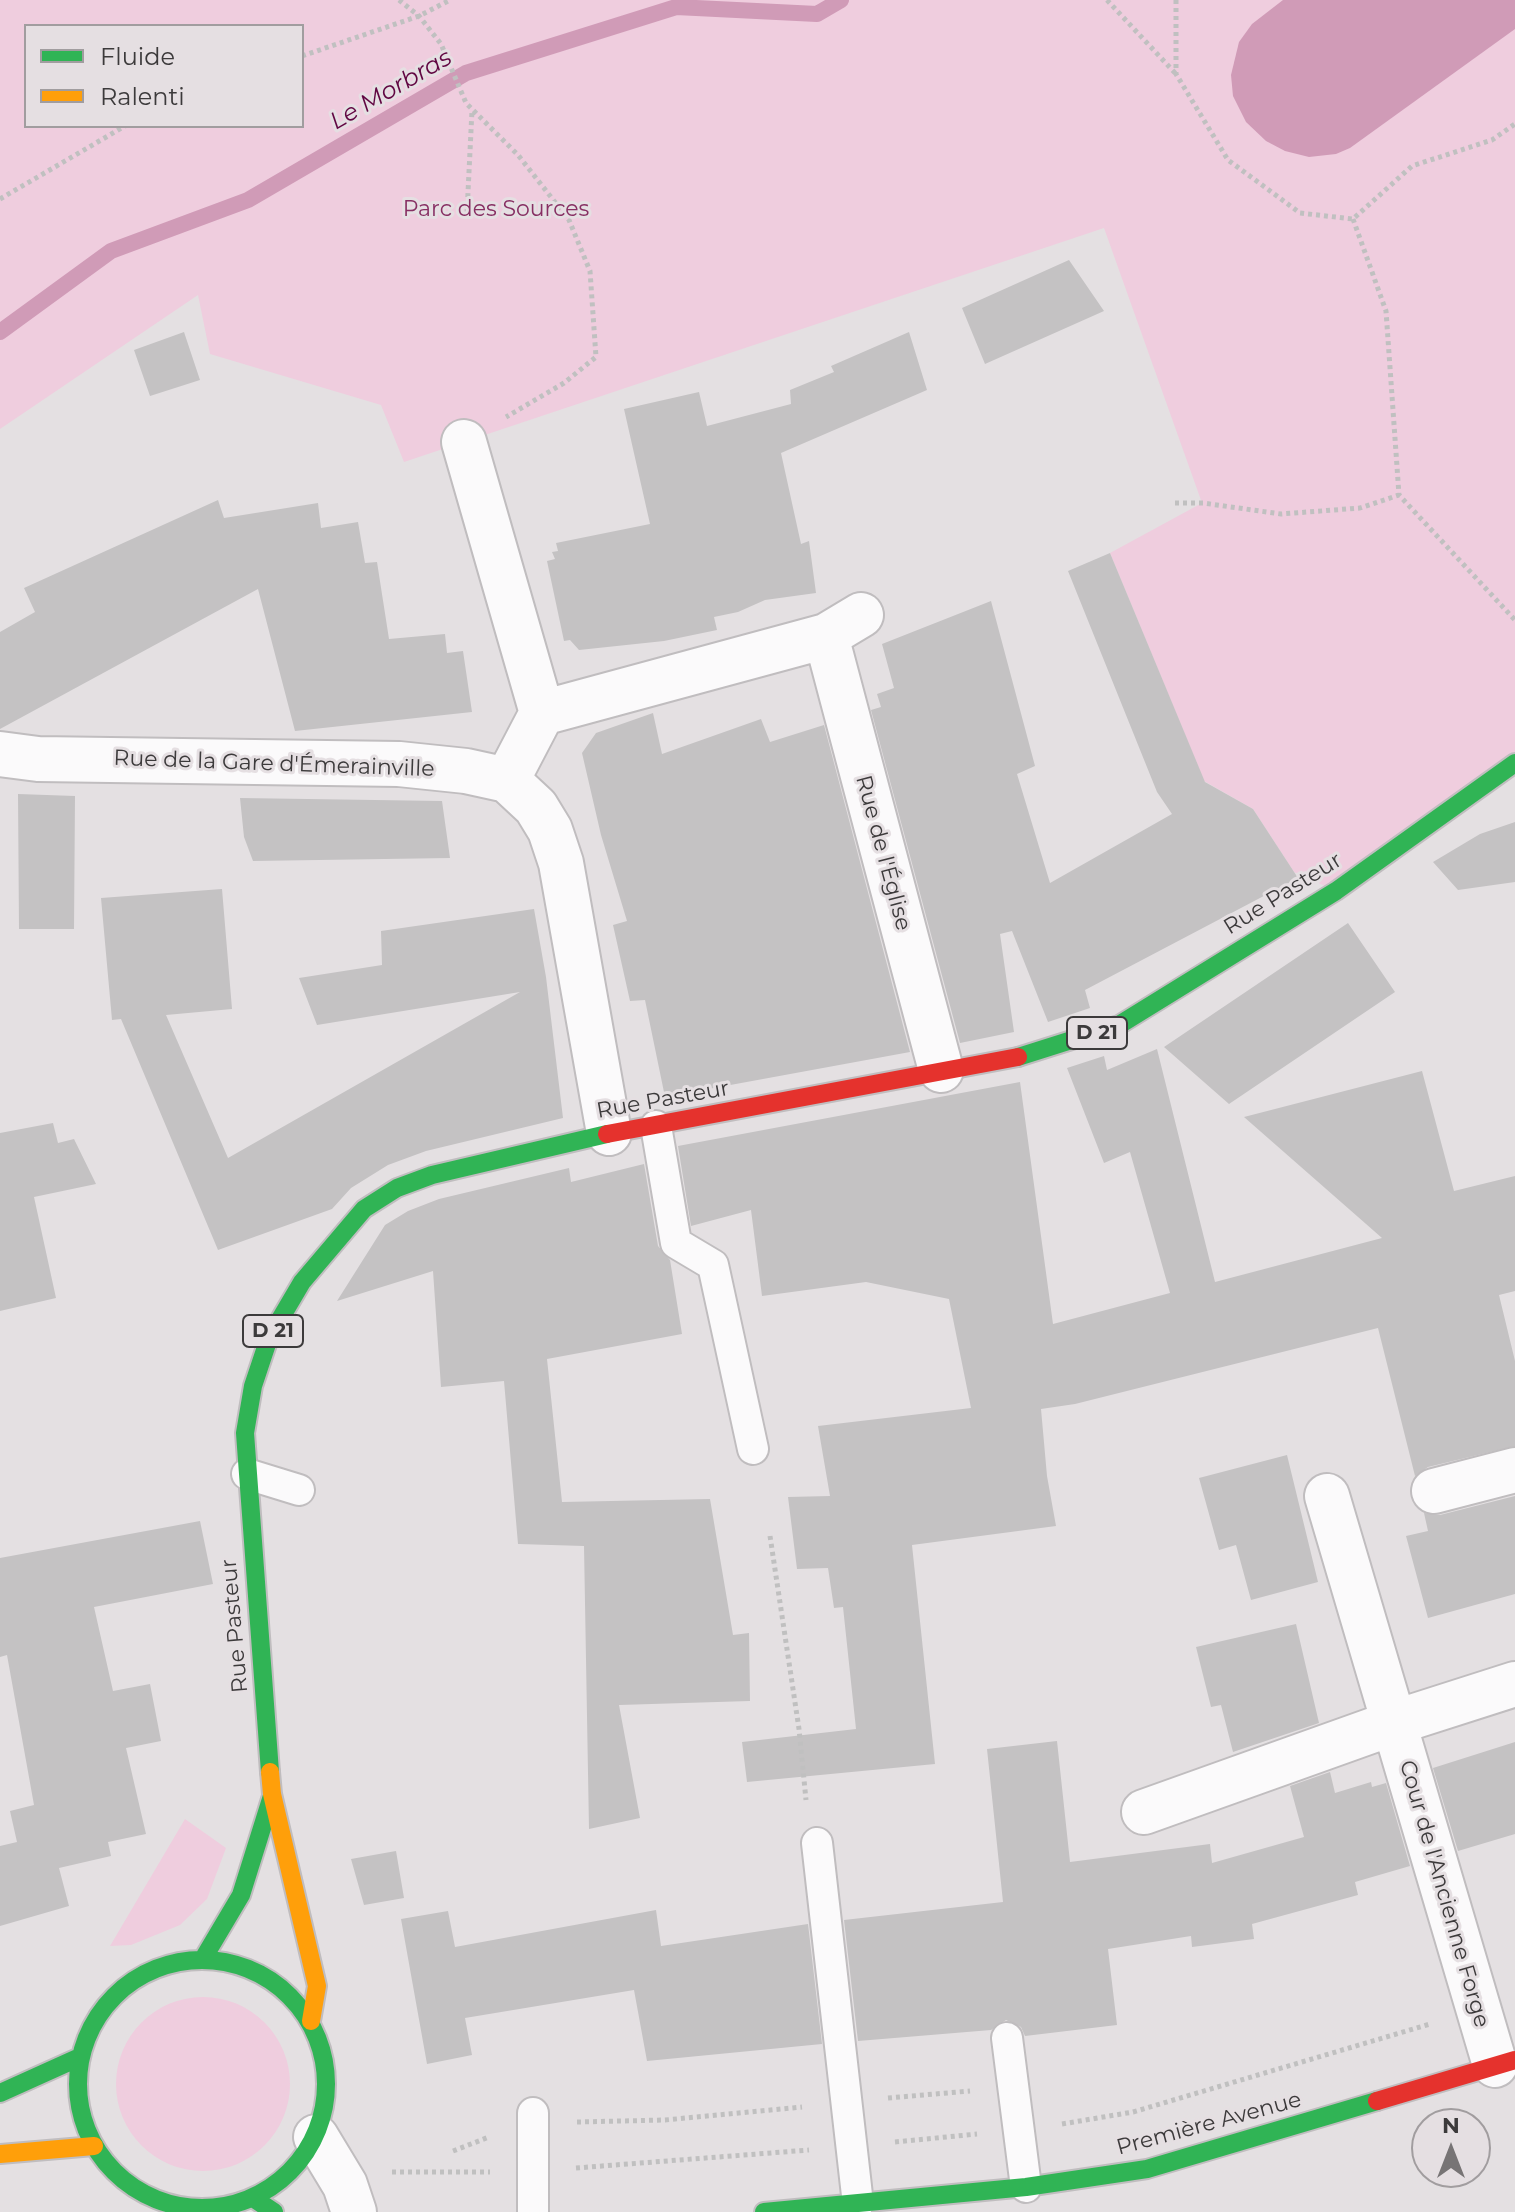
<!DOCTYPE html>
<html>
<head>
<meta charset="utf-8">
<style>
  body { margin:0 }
  #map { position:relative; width:1515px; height:2212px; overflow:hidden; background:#e4e0e2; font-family:Montserrat,sans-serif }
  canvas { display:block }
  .legend { position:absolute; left:24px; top:24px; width:280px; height:104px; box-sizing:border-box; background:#e5dfe2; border:2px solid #a19d9f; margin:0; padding:10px 14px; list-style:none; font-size:24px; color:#3c3a3b }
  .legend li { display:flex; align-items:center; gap:16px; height:40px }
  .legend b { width:40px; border:2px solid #a19d9f }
  .north { position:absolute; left:1411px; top:2108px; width:80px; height:80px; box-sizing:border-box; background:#e5dfe2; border:2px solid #a19d9f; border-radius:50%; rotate:0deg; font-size:22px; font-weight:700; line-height:32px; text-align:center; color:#3c3a3b }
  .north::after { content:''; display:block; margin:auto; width:28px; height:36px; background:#777475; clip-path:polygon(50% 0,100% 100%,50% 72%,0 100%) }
</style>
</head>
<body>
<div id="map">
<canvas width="1515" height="2212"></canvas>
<ul class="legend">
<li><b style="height:10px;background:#30b455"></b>Fluide</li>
<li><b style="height:10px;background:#ff9f0a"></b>Ralenti</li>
</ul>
<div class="north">N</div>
</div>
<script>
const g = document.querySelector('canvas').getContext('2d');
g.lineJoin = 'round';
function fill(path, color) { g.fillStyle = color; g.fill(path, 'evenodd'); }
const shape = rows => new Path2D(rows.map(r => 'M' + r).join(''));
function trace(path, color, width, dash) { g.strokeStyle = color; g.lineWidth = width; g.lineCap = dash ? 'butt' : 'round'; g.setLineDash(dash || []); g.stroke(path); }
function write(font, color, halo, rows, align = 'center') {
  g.font = font + ' Montserrat,sans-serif'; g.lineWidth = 6; g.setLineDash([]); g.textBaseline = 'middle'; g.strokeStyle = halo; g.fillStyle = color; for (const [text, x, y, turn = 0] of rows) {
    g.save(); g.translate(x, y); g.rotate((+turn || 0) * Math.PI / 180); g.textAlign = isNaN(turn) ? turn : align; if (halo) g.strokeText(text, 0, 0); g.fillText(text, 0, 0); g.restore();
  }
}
const green = shape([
  [0,0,1515,0,1515,763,1336,891,1294,872,1253,809,1204,781,1110,553,1202,503,1104,228,404,462,381,405,210,354,198,295,0,429],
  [26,26,302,26,302,126,26,126],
  [185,1819,226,1848,207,1899,180,1925,131,1945,110,1946],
  '116 2084a87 87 0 1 1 174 0a87 87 0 1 1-174 0Z'
]);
const water = shape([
  [1283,0,1515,0,1515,29,1350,148,1336,154,1309,157,1285,151,1266,141,1246,122,1233,96,1231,75,1239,42,1252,24]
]);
const stream = shape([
  [0,332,111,251,248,200,466,73,676,7,817,14,841,0]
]);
const building = shape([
  [1069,260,1104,311,985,364,962,308],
  [184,332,200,380,150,396,134,350],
  [909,332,927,390,781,453,801,544,809,541,816,593,765,600,738,612,714,617,717,630,664,641,579,650,570,640,564,641,547,561,555,559,552,552,558,551,556,543,650,524,624,409,699,392,707,426,791,404,790,390,834,372,831,366],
  [218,500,224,518,318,503,321,528,358,522,365,563,377,562,389,639,445,634,447,653,463,651,472,712,295,731,258,589,0,729,0,632,35,612,24,588],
  [1110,553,1205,782,1253,809,1298,878,1085,990,1090,1008,1048,1022,1012,931,1000,934,1014,1032,960,1043,871,710,881,707,877,694,894,688,882,644,991,601,1035,766,1017,774,1050,883,1172,814,1157,792,1068,571],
  [653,713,662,754,761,719,770,742,824,725,910,1052,665,1097,645,1000,630,1001,613,925,627,921,601,835,582,753,596,733],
  [18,794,75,796,74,929,19,929],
  [240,798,442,801,450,858,253,861,244,837],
  [1515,822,1515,882,1458,890,1433,862,1480,834],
  [222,889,232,1009,166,1015,228,1158,520,992,317,1025,299,978,382,965,381,931,534,909,546,977,563,1118,426,1151,388,1165,351,1188,332,1209,218,1250,121,1019,112,1020,101,898],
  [1348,923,1395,992,1229,1104,1164,1047],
  [1157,1049,1215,1282,1382,1238,1244,1117,1422,1071,1454,1191,1515,1176,1515,1291,1499,1295,1515,1361,1515,1446,1428,1467,1415,1476,1378,1328,1075,1404,1041,1409,1047,1476,1056,1526,912,1545,935,1764,747,1782,742,1742,856,1729,843,1607,834,1608,828,1568,797,1569,788,1497,830,1496,818,1426,971,1408,949,1299,866,1282,762,1296,751,1210,691,1226,678,1146,1020,1082,1053,1324,1170,1293,1130,1152,1104,1163,1067,1068,1104,1056,1107,1070],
  [53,1123,58,1143,74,1139,96,1184,34,1197,56,1298,0,1311,0,1133],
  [644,1164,658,1246,670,1260,682,1334,547,1359,562,1502,710,1499,733,1635,749,1633,750,1701,619,1705,640,1818,589,1829,584,1546,518,1544,504,1381,441,1387,433,1271,337,1301,385,1225,408,1211,439,1199,569,1168,571,1182],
  [1287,1455,1318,1582,1251,1600,1236,1545,1219,1550,1199,1478],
  [1515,1496,1515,1594,1428,1618,1406,1536,1428,1531,1424,1513,1440,1515],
  [200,1521,213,1584,94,1607,113,1691,150,1684,161,1741,126,1748,146,1834,108,1842,111,1856,59,1868,69,1906,0,1926,0,1846,17,1842,10,1811,34,1805,7,1655,0,1657,0,1558],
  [1296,1624,1319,1723,1233,1752,1221,1705,1211,1707,1196,1647],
  [1057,1741,1070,1862,1210,1844,1212,1863,1304,1837,1290,1786,1330,1772,1335,1793,1371,1782,1372,1787,1386,1783,1410,1866,1355,1882,1358,1895,1252,1924,1254,1939,1192,1947,1191,1936,1108,1949,1117,2025,1025,2036,1021,2027,1006,2020,991,2030,858,2041,844,1920,1003,1902,987,1749],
  [1515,1742,1515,1834,1458,1851,1433,1768],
  [396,1851,404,1898,364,1905,351,1859],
  [656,1910,661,1946,808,1924,822,2044,647,2061,634,1990,465,2018,472,2055,427,2064,401,1919,448,1911,455,1947]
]);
const path = shape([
  [399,0,419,16,441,44,466,103,518,155,569,220,590,271,596,357,564,383,506,417],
  [1107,0,1176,74],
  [1176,0,1176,74,1228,160,1300,213,1353,219,1412,166,1492,140,1515,124],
  [302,56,419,16,450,0],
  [0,199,125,126],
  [467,213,472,110],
  [1353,219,1386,311,1399,495,1515,620],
  [1175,503,1203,503,1281,514,1360,508,1399,495],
  [770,1536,799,1729,806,1800],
  [888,2098,970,2091],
  [577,2122,665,2120,802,2107],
  [1062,2124,1133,2112,1430,2024],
  [895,2142,977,2134],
  [453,2151,489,2137],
  [576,2168,809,2150],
  [392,2172,490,2172]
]);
const lane = shape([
  [656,1126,676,1243,713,1265,753,1449],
  [247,1474,299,1490],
  [817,1843,858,2204],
  [1007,2038,1026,2187],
  [533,2212,533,2113]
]);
const street = shape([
  [464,442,542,713],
  [826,636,941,1070],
  [0,754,38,759,399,764,466,771,507,780,536,807,550,830,561,863,609,1133],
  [507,780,542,713,826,636,861,615],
  [1434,1491,1515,1470],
  [1327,1496,1495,2065],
  [1144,1812,1393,1723,1515,1684],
  [316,2137,345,2185,354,2212]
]);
const fast = shape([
  [1018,1057,1119,1025,1336,891,1515,763],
  [270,1772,245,1433,253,1386,269,1338,302,1282,364,1209,397,1188,432,1175,607,1134],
  [203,1959,241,1895,272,1796],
  '78 2084a124 124 0 1 1 248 0a124 124 0 1 1-248 0Z',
  [0,2093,80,2057],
  [253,2198,274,2212],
  [764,2212,1026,2187,1147,2169,1377,2101]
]);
const slow = shape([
  [270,1772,272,1794,317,1986,311,2021],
  [0,2154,94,2146]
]);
const jam = shape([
  [607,1134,1018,1057],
  [1377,2101,1515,2060]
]);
const shields = [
  [1097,1033,60],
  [273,1331,60]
];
const shieldNames = [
  ["D 21",1097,1033],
  ["D 21",273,1331]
];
const parkNames = [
  ["Parc des Sources",496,210]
];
const streetNames = [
  ["Rue de la Gare d'Émerainville",274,764,2],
  ["Rue de l'Église",883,853,75],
  ["Rue Pasteur",1283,894,-32],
  ["Rue Pasteur",663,1100,-10],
  ["Rue Pasteur",235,1626,-95],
  ["Cour de l'Ancienne Forge",1444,1894,74],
  ["Première Avenue",1209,2124,-15]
];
const waterNames = [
  ["Le Morbras",391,90,-30]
];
fill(green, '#efcdde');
fill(water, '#d09bb7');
trace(stream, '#d09bb7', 16);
fill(building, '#c4c2c3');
trace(lane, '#c0bdbf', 34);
trace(street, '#c0bdbf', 48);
trace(fast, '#c0bdbf', 22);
trace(slow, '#c0bdbf', 22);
trace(jam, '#c0bdbf', 22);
trace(path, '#c0c0c0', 5, [4, 4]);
trace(lane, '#fbfafb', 30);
trace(street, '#fbfafb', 44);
trace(fast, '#30b455', 18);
trace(slow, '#ff9f0a', 18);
trace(jam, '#e5322d', 18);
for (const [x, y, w] of shields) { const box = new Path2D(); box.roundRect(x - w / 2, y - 16, w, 32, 6); g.fillStyle = '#e5dfe2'; g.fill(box); trace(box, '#3c3a3b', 2); }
write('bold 20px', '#3c3a3b', null, shieldNames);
write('22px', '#872f63', '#e5dfe2', parkNames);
write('22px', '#3c3a3b', '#e5dfe2', streetNames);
write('italic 24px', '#610642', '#e5dfe2', waterNames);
</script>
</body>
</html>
